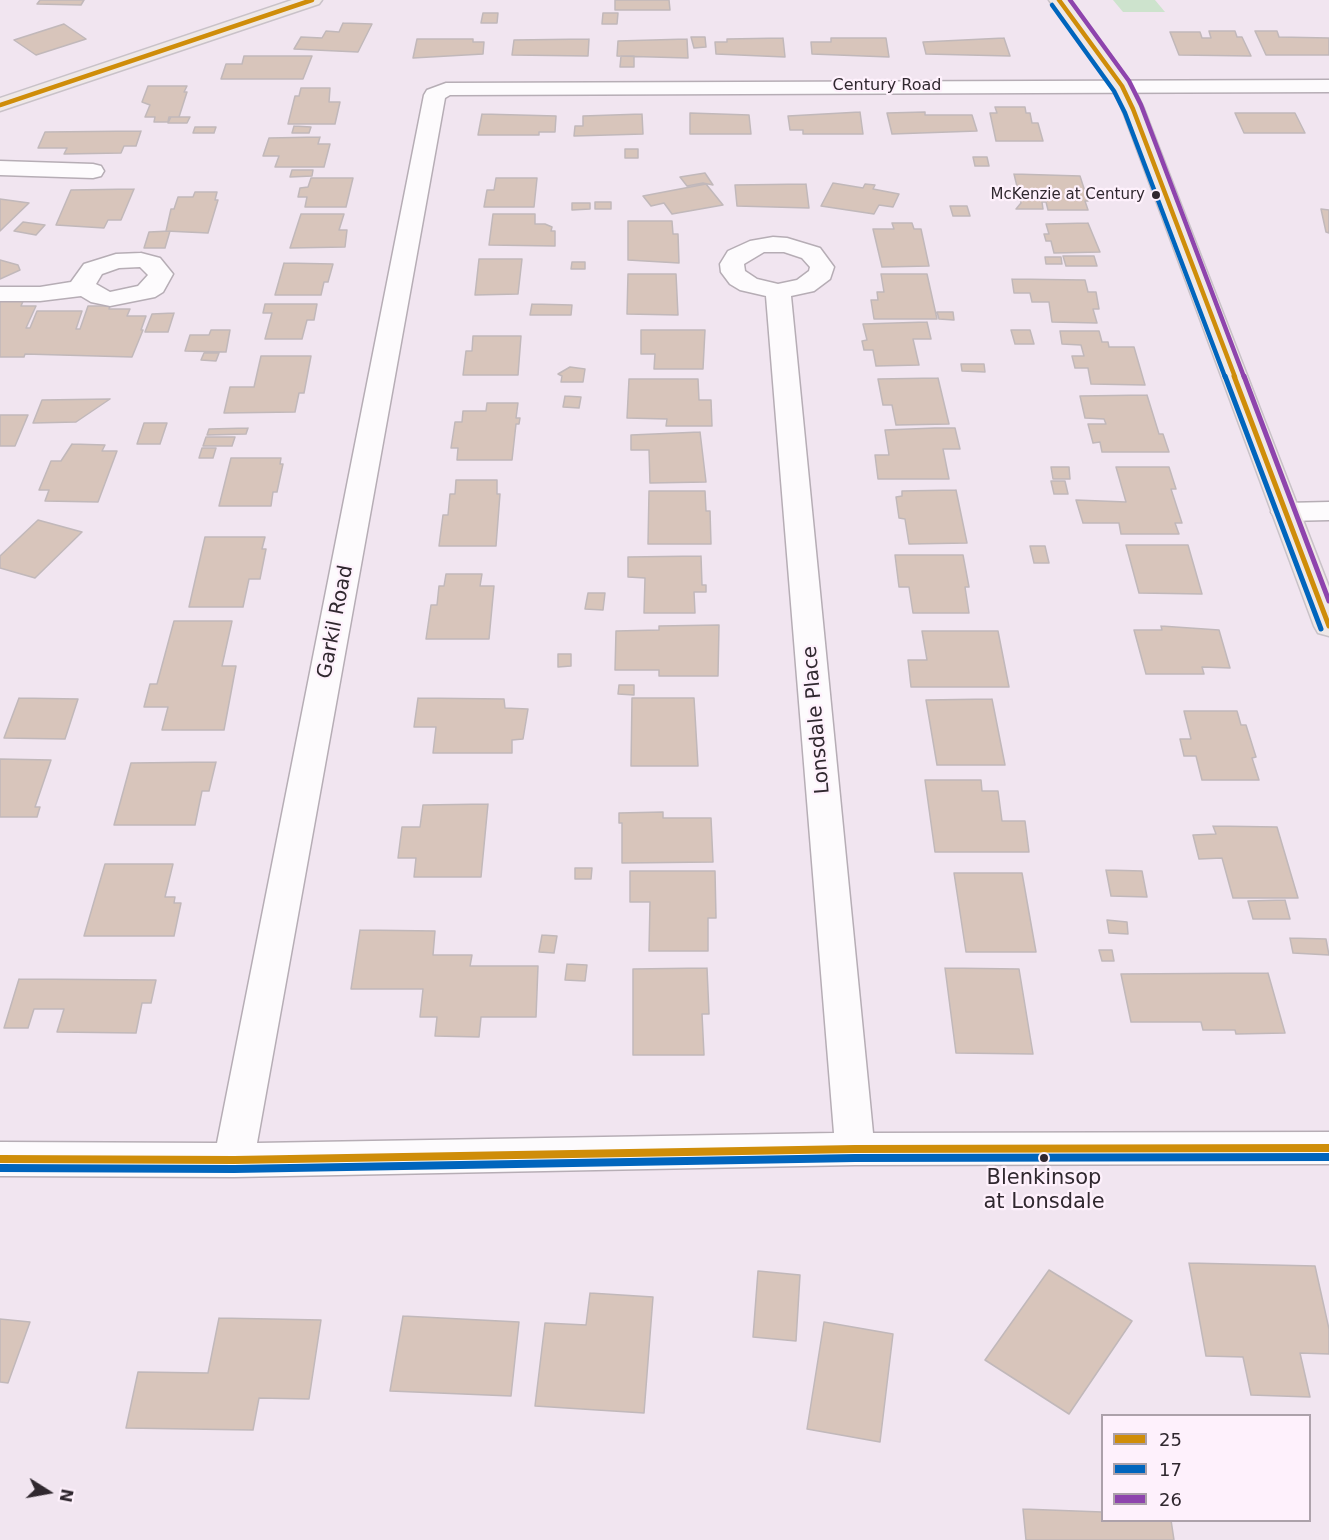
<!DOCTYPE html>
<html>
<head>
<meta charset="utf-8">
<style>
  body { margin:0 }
  #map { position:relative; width:1329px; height:1540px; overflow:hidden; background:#f1e5f0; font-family:"DejaVu Sans",sans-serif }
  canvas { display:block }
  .legend { position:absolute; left:1101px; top:1414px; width:210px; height:108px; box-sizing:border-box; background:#fef1fc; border:2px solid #aca1aa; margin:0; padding:8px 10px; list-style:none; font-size:18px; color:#30282f }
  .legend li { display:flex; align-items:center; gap:12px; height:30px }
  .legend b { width:30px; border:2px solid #aca1aa }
  .north { position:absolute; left:18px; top:1462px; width:60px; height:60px; -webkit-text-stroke:4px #fef1fc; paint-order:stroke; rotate:101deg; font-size:16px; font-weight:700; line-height:24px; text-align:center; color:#30282f }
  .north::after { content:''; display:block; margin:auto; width:21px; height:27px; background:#30282f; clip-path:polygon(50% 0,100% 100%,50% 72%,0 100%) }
</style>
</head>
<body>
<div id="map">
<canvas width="1329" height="1540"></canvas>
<ul class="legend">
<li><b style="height:8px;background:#cf8d09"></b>25</li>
<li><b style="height:8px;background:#0065bd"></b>17</li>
<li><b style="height:8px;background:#8e44ad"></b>26</li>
</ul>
<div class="north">N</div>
</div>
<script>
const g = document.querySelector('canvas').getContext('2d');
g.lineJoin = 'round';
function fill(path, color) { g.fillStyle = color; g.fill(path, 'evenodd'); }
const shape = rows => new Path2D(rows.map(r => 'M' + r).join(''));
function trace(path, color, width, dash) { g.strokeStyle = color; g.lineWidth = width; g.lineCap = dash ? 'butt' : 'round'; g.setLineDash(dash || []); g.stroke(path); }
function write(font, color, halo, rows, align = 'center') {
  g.font = font + ' "DejaVu Sans",sans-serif'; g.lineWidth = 4.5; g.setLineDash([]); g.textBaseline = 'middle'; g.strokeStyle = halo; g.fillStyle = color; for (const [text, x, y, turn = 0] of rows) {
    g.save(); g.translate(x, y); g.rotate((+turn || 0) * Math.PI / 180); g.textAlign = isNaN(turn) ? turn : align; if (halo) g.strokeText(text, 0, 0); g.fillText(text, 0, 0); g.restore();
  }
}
const green = shape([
  [1113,0,1155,0,1165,12,1123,12]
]);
const building = shape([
  [40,0,84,0,81,5,37,4,40,0],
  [615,0,669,0,670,10,615,10,615,0],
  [483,13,498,13,497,23,481,23,483,13],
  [603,13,618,13,617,24,602,24,603,13],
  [343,23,372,24,358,52,294,49,301,37,322,38,326,31,339,32,343,23],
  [64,24,86,39,36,55,14,40,64,24],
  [1209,31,1235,31,1237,37,1242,37,1251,56,1179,55,1170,32,1200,32,1202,38,1211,38,1209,31],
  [1255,31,1277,31,1279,37,1329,38,1329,55,1266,55,1255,31],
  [691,37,705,37,706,47,694,48,691,37],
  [783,38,785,57,716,54,715,42,727,42,727,39,783,38],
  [831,38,886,38,889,57,812,54,811,42,831,42,831,38],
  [1004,38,1010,56,926,54,923,42,1004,38],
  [417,39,473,39,473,42,484,42,483,54,413,58,417,39],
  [589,39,588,56,512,55,514,40,589,39],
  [687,39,688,58,617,56,618,41,687,39],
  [244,56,312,56,303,79,221,79,226,64,242,64,244,56],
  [621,56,634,56,634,67,620,67,621,56],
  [148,86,187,86,184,92,187,92,179,117,169,117,168,122,154,122,155,117,145,117,150,105,142,102,148,86],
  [301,88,330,88,329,102,340,102,335,124,288,124,295,96,299,96,301,88],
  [995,107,1025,107,1026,113,1030,113,1032,123,1038,123,1043,141,996,141,990,113,997,113,995,107],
  [860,112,863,134,803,134,803,130,790,130,788,116,860,112],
  [925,112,925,115,972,115,977,131,892,134,887,113,925,112],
  [690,113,749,115,751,134,690,134,690,113],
  [1235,113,1295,113,1305,133,1244,133,1235,113],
  [482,114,556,116,555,132,539,132,539,135,478,135,482,114],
  [642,114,643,134,574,136,575,126,583,126,583,116,642,114],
  [171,117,190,117,187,123,168,123,171,117],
  [294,126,311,127,309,133,292,133,294,126],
  [195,127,216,127,214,133,193,133,195,127],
  [141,131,136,146,124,146,121,153,64,154,67,148,38,148,45,132,141,131],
  [320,137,318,144,330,144,324,167,275,167,279,156,263,156,269,138,320,137],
  [625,149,638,149,638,158,625,158,625,149],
  [973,157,987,157,989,166,975,166,973,157],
  [292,170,313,170,312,176,290,177,292,170],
  [705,173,713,185,703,183,687,186,680,177,705,173],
  [1014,174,1080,176,1088,201,1085,201,1088,210,1048,210,1046,202,1042,202,1043,209,1016,209,1021,203,1014,174],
  [311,178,353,178,346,207,305,207,307,197,298,197,300,188,308,187,311,178],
  [496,178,537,178,534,207,484,207,487,190,494,190,496,178],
  [833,183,863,188,865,184,875,185,873,189,899,194,893,207,879,205,874,214,821,206,833,183],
  [706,184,723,205,672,214,664,203,651,206,643,196,706,184],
  [806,184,809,208,737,206,735,185,806,184],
  [134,189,121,220,108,220,104,228,56,225,71,190,134,189],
  [195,192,217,192,215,200,218,200,208,233,166,231,171,209,174,209,178,197,193,197,195,192],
  [0,199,29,203,0,231,0,199],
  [595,202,611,202,611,209,595,209,595,202],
  [572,203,590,203,590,209,572,210,572,203],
  [950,206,967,206,970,216,953,216,950,206],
  [1321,209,1329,210,1329,233,1326,232,1321,209],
  [301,214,344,214,339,230,347,230,345,247,290,248,301,214],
  [493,214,535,214,535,224,545,224,552,227,551,231,555,231,555,246,489,245,493,214],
  [628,221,672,221,673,234,678,234,679,263,628,260,628,221],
  [23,222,45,225,36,235,14,231,23,222],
  [892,223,912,223,914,229,921,229,929,266,882,267,873,229,894,229,892,223],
  [1088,223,1100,252,1054,253,1051,241,1046,241,1044,234,1049,234,1046,224,1088,223],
  [170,231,165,248,144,248,149,232,170,231],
  [1063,256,1094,256,1097,266,1066,266,1063,256],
  [1045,257,1061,257,1062,264,1046,264,1045,257],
  [479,259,522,259,518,294,475,295,479,259],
  [0,260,18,265,20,270,0,279,0,260],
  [572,262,585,262,585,269,571,269,572,262],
  [284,263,333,264,328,282,324,282,321,295,275,295,284,263],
  [628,274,676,274,678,315,627,314,628,274],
  [881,274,927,274,937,319,874,319,871,300,878,300,877,292,884,292,881,274],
  [1012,279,1085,280,1088,292,1096,292,1099,309,1093,309,1097,323,1052,322,1049,302,1032,302,1030,293,1014,293,1012,279],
  [24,299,21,306,36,306,26,328,30,328,37,311,82,311,76,329,80,329,88,306,110,306,109,309,130,309,127,316,146,316,141,330,143,330,132,357,25,354,24,357,0,357,0,300,24,299],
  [265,304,317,304,314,320,307,320,302,339,265,339,272,313,263,313,265,304],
  [532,304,572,305,571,315,530,315,532,304],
  [937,312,953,312,954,320,939,319,937,312],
  [174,313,168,332,145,332,152,314,174,313],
  [927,322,931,339,913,339,919,365,876,366,873,350,864,350,862,341,867,340,863,324,927,322],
  [211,330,230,330,226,352,185,351,190,335,209,335,211,330],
  [641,330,705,330,703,369,654,369,655,354,641,354,641,330],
  [1011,330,1030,330,1034,344,1015,344,1011,330],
  [1060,331,1099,331,1102,342,1108,342,1109,347,1134,347,1145,385,1091,384,1088,368,1075,368,1072,356,1084,356,1081,345,1062,344,1060,331],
  [473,336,521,336,518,375,463,375,466,351,472,351,473,336],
  [204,353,219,353,216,361,201,360,204,353],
  [261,356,311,356,304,393,299,393,295,412,224,413,230,387,254,387,261,356],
  [961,364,984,364,985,372,962,371,961,364],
  [570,367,585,369,583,382,561,382,562,376,558,374,570,367],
  [938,378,949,424,896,425,892,405,883,405,878,379,938,378],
  [629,379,698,379,699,400,711,400,712,426,666,426,667,419,627,418,629,379],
  [1147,395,1159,434,1163,434,1169,452,1102,452,1100,442,1093,443,1088,424,1106,424,1104,419,1085,418,1080,396,1147,395],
  [565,396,581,397,579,408,563,407,565,396],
  [110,399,76,422,33,423,42,400,110,399],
  [487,403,518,403,516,418,520,418,519,424,516,424,512,460,457,460,458,448,451,448,455,422,462,422,463,411,486,411,487,403],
  [0,415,28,415,15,446,0,446,0,415],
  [144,423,167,423,160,444,137,444,144,423],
  [248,428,246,434,207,435,209,429,248,428],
  [935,428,955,428,960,449,943,449,949,479,878,479,875,455,889,455,885,430,935,428],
  [700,432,706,482,650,483,649,450,631,450,631,435,700,432],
  [206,437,235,437,232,446,203,446,206,437],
  [72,444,105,445,102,451,117,451,98,502,45,501,49,490,39,490,51,461,61,461,72,444],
  [202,448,216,448,213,458,199,458,202,448],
  [231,458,281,458,280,464,283,464,277,492,273,492,271,506,219,506,231,458],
  [1051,467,1069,467,1070,479,1053,479,1051,467],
  [1116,467,1169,467,1176,489,1171,489,1182,523,1175,523,1179,534,1121,534,1119,523,1083,523,1076,500,1126,502,1116,467],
  [456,480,497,480,497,494,500,494,496,546,439,546,443,515,448,515,450,494,455,494,456,480],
  [1051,481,1065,481,1068,494,1054,494,1051,481],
  [956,490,967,543,909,544,905,519,899,518,896,497,902,496,902,491,956,490],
  [649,491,705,491,706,511,710,511,711,544,648,544,649,491],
  [38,520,82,532,35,578,0,568,0,556,38,520],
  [205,537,265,537,262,549,266,549,260,579,249,579,243,607,189,607,205,537],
  [1126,545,1188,545,1202,594,1139,593,1126,545],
  [1030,546,1045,546,1049,563,1034,563,1030,546],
  [895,555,963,555,969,587,965,587,969,613,913,613,909,587,899,587,895,555],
  [701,556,702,585,706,585,706,592,694,592,695,613,644,613,645,578,628,577,628,557,701,556],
  [446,574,482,574,480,586,494,586,489,639,426,639,431,605,437,605,439,586,444,586,446,574],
  [588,593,605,593,603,610,585,609,588,593],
  [174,621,232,621,222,666,236,666,224,730,162,730,168,707,144,707,150,684,157,684,174,621],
  [719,625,718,676,659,676,659,670,615,670,616,631,659,630,659,626,719,625],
  [1161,626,1219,630,1230,668,1202,667,1204,674,1146,674,1134,630,1162,630,1161,626],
  [922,631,998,631,1009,687,911,687,908,660,927,660,922,631],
  [558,654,571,654,571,666,558,667,558,654],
  [619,685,634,685,634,695,618,694,619,685],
  [19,698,78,699,65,739,4,738,19,698],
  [418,698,504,699,505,708,528,709,523,739,512,740,512,753,433,753,436,727,414,727,418,698],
  [632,698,694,698,698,766,631,766,632,698],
  [992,699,1005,765,937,765,926,700,992,699],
  [1184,711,1237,711,1241,725,1246,725,1256,757,1252,758,1259,780,1202,780,1196,756,1184,756,1180,739,1191,739,1184,711],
  [0,759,51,760,35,807,40,807,37,817,0,817,0,759],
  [216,762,209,791,202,791,195,825,114,825,131,763,216,762],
  [925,780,981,780,982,791,998,791,1002,821,1025,821,1029,852,935,852,925,780],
  [488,804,481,877,414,877,416,858,398,858,402,827,420,827,423,805,488,804],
  [663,812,663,818,711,818,713,862,622,863,622,823,619,823,619,813,663,812],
  [1213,826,1277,827,1298,898,1233,898,1222,858,1199,859,1193,835,1216,834,1213,826],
  [105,864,173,864,165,897,175,897,174,903,181,903,174,936,84,936,105,864],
  [575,868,592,868,591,879,575,879,575,868],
  [1106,870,1142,871,1147,897,1111,896,1106,870],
  [630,871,715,871,716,918,708,918,708,951,649,951,650,902,630,902,630,871],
  [954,873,1022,873,1036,952,966,952,954,873],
  [1285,900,1290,919,1253,919,1248,901,1285,900],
  [1107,920,1127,922,1128,934,1109,933,1107,920],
  [360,930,435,931,433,955,472,955,470,966,538,966,536,1017,481,1017,479,1037,435,1036,437,1017,420,1017,423,989,351,989,360,930],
  [542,935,557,936,554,953,539,952,542,935],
  [1290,938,1326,939,1329,955,1293,953,1290,938],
  [1099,950,1112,950,1114,961,1102,961,1099,950],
  [567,964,587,965,585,981,565,980,567,964],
  [707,968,709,1014,702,1014,704,1055,633,1055,633,969,707,968],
  [945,968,1019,969,1033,1054,956,1053,945,968],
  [1268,973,1285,1033,1236,1034,1235,1030,1203,1030,1201,1022,1131,1022,1121,974,1268,973],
  [19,979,156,980,151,1003,142,1003,136,1033,57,1032,64,1009,34,1009,28,1028,4,1028,19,979],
  [1189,1263,1315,1266,1329,1329,1329,1354,1300,1353,1310,1397,1251,1395,1243,1357,1206,1356,1189,1263],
  [1049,1270,1132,1321,1069,1414,985,1360,1049,1270],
  [758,1271,800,1275,796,1341,753,1337,758,1271],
  [590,1293,653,1297,644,1413,535,1406,545,1323,586,1325,590,1293],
  [403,1316,519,1322,511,1396,390,1391,403,1316],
  [219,1318,321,1320,309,1399,259,1398,253,1430,126,1428,138,1372,208,1373,219,1318],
  [0,1319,30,1322,8,1383,0,1382,0,1319],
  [824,1322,893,1334,880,1442,807,1429,824,1322],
  [1023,1509,1102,1512,1102,1520,1171,1520,1174,1540,1026,1540,1023,1509]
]);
const minor = shape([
  [1329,80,1329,92,450,95,445,98,257,1143,834,1133,766,296,740,290,730,284,721,272,720,264,728,251,750,241,773,237,787,238,820,248,834,267,830,279,814,291,791,296,873,1133,1329,1132,1329,1164,855,1165,234,1177,0,1176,0,1142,217,1143,424,95,427,90,446,83,1329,80],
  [764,252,784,252,802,258,810,267,809,271,797,280,778,284,757,279,745,271,744,264,764,252],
  [0,161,93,164,101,166,104,171,101,176,93,178,0,175,0,161],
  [141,253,160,258,173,274,163,292,155,297,110,306,91,302,81,296,40,301,0,301,0,287,40,287,71,282,84,264,116,254,141,253],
  [140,267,148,275,138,286,110,292,96,284,102,274,119,268,140,267],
  [1329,502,1329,520,1285,521,1275,518,1271,512,1275,506,1285,503,1329,502]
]);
const major = shape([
  [292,0,322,0,319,4,0,111,0,98,292,0],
  [1049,0,1069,0,1133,86,1144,109,1329,587,1329,636,1318,633,1314,626,1122,109,1112,87,1049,0]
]);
const bus1Far2 = shape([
  [1059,0,1122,86,1133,109,1235,377],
  [0,105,312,0]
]);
const bus1Far1 = shape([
  [1234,376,1329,626]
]);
const bus1 = shape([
  [0,1159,234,1160,855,1149,1329,1148]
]);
const bus2Far2 = shape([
  [1052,5,1114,91,1125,113,1225,377]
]);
const bus2Far1 = shape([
  [1225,376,1321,629]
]);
const bus2 = shape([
  [0,1168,234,1169,855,1158,1329,1157]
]);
const bus3Far1 = shape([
  [1070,0,1129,81,1141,105,1244,377]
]);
const bus3 = shape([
  [1244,376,1329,601]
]);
const markers = [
  [1156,195,5,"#30282f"],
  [1044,1158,5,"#30282f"]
];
const farBusnames = [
  ["McKenzie at Century",1145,195]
];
const farStreetnames = [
  ["Century Road",887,86]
];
const streetNames = [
  ["Garkil Road",336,622,-79],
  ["Lonsdale Place",817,720,-95]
];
const nearBusnames = [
  ["Blenkinsop",1044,1179],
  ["at Lonsdale",1044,1203]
];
fill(green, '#cde3cd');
fill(building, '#d8c5bb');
trace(building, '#c1b8ba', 1.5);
trace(minor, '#b6adb5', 3);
trace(major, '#c9c2c8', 3);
fill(minor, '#fdfbfd');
fill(major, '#efe8e7');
trace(bus1Far2, '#cf8d09', 4.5);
trace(bus1Far1, '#cf8d09', 5);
trace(bus1, '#cf8d09', 8);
trace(bus2Far2, '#0065bd', 4.5);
trace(bus2Far1, '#0065bd', 5);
trace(bus2, '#0065bd', 8);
trace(bus3Far1, '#8e44ad', 4.5);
trace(bus3, '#8e44ad', 5);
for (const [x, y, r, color] of markers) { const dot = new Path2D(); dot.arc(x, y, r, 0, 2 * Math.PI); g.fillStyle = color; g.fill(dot); trace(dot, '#fef1fc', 2); }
write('15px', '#30282f', '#fef1fc', farBusnames, 'right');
write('16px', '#30282f', '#fef1fc', farStreetnames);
write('20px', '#30282f', '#fef1fc', streetNames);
write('21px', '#30282f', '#fef1fc', nearBusnames);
</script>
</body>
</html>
